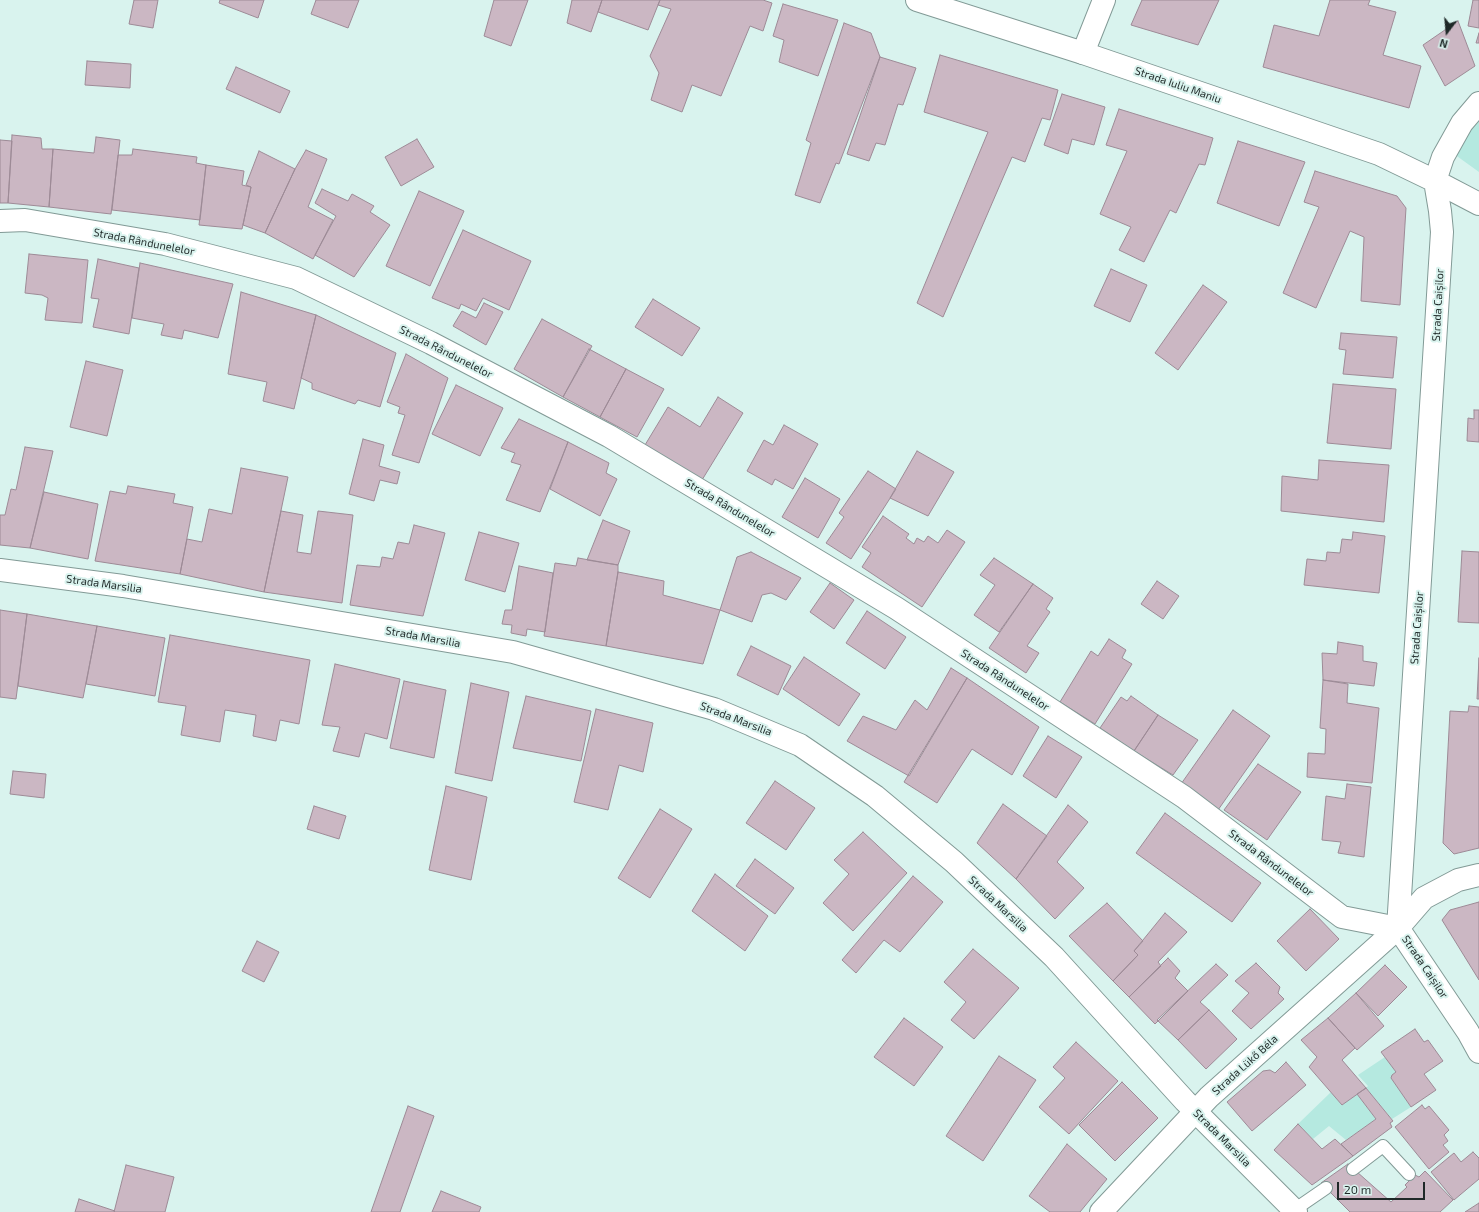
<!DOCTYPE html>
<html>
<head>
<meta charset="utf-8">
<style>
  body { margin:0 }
  #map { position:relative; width:1479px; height:1212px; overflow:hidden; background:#d9f3ee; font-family:"Exo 2",sans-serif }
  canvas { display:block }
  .north { position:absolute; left:1427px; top:12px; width:40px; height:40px; -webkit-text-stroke:3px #d9f3ee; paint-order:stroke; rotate:196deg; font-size:11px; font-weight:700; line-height:16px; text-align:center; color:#1f2928 }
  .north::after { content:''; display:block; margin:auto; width:14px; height:18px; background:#1f2928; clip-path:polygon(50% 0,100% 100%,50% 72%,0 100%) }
  .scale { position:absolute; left:1337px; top:1182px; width:88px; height:18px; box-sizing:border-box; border:2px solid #1f2928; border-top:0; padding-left:5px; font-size:12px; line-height:14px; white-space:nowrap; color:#1f2928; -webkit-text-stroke:3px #d9f3ee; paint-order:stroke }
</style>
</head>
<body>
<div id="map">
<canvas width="1479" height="1212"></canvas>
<div class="north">N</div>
<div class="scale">20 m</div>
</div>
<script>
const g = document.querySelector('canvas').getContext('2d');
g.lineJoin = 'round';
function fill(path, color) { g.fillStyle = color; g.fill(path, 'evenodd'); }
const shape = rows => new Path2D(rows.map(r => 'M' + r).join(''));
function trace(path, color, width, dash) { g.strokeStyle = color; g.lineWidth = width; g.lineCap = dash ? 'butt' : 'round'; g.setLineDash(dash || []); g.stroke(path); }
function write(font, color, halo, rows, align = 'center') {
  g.font = font + ' "Exo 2",sans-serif'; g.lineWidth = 4; g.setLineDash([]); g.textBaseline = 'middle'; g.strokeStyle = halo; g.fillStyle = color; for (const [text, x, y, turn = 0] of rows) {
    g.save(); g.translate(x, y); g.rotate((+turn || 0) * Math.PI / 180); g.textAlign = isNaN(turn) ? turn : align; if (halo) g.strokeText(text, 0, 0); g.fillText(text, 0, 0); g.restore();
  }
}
const green = shape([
  [1479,120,1479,172,1454,154,1463,140],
  [1385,1057,1396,1072,1392,1075,1391,1078,1411,1107,1392,1119,1366,1088,1368,1086,1358,1075],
  [1331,1092,1342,1105,1357,1094,1376,1119,1346,1140,1329,1126,1313,1139,1298,1124]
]);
const building = shape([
  [134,0,158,0,153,28,129,24,134,0],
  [220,0,264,0,258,18,219,3,220,0],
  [316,0,359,0,348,28,311,14,316,0],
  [494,0,528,0,511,46,484,36,494,0],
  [572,0,602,0,591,32,567,23,572,0],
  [602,0,660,0,648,30,598,12,602,0],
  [660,0,763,0,772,3,763,31,750,26,721,96,692,85,682,112,651,100,659,73,650,56,671,9,658,5,660,0],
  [1142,0,1219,0,1198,45,1131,25,1142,0],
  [1330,0,1370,0,1368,5,1396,12,1383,55,1421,66,1409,108,1263,67,1274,25,1319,36,1330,0],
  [1473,0,1479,0,1479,28,1468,26,1473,0],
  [783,4,838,20,818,76,779,62,784,40,773,36,783,4],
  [1458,21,1475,66,1445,86,1423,45,1458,21],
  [844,23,871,33,880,57,839,164,836,163,820,203,795,195,811,143,806,140,844,23],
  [1479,33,1479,43,1476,43,1479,33],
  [940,55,1058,90,1050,120,1042,118,1025,162,1012,157,943,317,917,303,988,132,924,112,940,55],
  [880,57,916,68,903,105,898,104,885,145,876,143,869,161,847,154,880,57],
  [87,61,131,64,130,88,85,85,87,61],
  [236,67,290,91,280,113,226,89,236,67],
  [1062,94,1105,107,1094,145,1072,139,1068,154,1044,145,1062,94],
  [1119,109,1213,138,1205,165,1199,164,1176,213,1170,210,1144,262,1119,250,1131,227,1100,214,1127,151,1106,145,1119,109],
  [12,135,41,138,42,149,53,149,49,207,8,203,12,135],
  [96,137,120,140,111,214,49,207,53,149,94,153,96,137],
  [417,139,434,167,401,186,385,157,417,139],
  [0,140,12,141,8,203,0,203,0,140],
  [1238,141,1305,162,1279,226,1217,203,1238,141],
  [133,149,197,157,196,163,206,165,200,220,112,210,118,155,132,155,133,149],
  [306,150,327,159,308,207,333,220,313,259,265,233,295,169,306,150],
  [259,151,295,169,265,233,243,225,251,187,246,185,259,151],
  [206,165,244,171,242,185,251,187,242,229,199,225,206,165],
  [1315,171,1397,196,1406,208,1400,305,1361,301,1364,237,1350,231,1316,308,1283,293,1319,207,1304,202,1315,171],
  [322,189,348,201,352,194,374,206,370,212,390,225,354,277,315,255,336,216,315,203,322,189],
  [419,191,464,211,430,286,386,266,419,191],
  [463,230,531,261,509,310,483,298,476,311,461,304,459,309,432,298,463,230],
  [29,254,88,260,82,323,45,320,48,298,42,295,25,293,29,254],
  [98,259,139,268,129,334,93,327,99,299,91,298,98,259],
  [140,263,233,284,218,338,184,330,182,339,161,335,164,324,132,318,140,263],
  [1111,269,1147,285,1130,322,1094,306,1111,269],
  [1203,285,1227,302,1178,370,1155,353,1203,285],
  [241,292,316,315,294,409,263,401,267,382,228,374,241,292],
  [653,299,700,328,682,356,635,327,653,299],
  [484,303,503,312,486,345,453,326,462,311,476,318,484,303],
  [316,315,396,353,380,407,358,400,355,404,312,389,312,383,301,378,316,315],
  [542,319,592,346,563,397,514,369,542,319],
  [1341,333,1397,337,1393,378,1343,374,1346,350,1339,349,1341,333],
  [589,349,626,369,600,417,563,397,589,349],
  [406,354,448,378,419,463,392,455,405,415,398,413,400,407,387,402,406,354],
  [86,361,123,370,107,436,70,427,86,361],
  [626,369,664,389,637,437,600,417,626,369],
  [1333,384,1396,389,1391,449,1327,443,1333,384],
  [456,385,503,408,480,456,432,434,456,385],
  [718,397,743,413,702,480,645,445,668,407,700,427,718,397],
  [1474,410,1479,410,1479,442,1467,441,1468,418,1474,419,1474,410],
  [519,419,568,442,540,512,506,500,521,465,511,462,515,453,501,448,519,419],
  [784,425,818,444,793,489,775,479,772,485,747,471,764,440,773,445,784,425],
  [363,439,384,445,379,466,400,472,397,484,380,480,374,501,349,494,363,439],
  [568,442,609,463,606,473,617,479,600,516,550,489,568,442],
  [25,447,53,451,30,548,0,545,0,515,5,515,11,489,16,490,25,447],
  [917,451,954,472,928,516,890,498,917,451],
  [1319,460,1389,465,1384,522,1281,511,1282,476,1318,480,1319,460],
  [241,468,288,477,264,592,180,574,187,539,202,542,209,509,232,514,241,468],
  [868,471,896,489,851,559,826,543,844,517,839,513,868,471],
  [805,478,840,499,818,538,782,517,805,478],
  [128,486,175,494,173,503,193,507,180,574,95,561,110,491,126,494,128,486],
  [44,492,98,504,88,559,30,548,44,492],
  [281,511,303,515,297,552,311,554,318,511,353,515,342,603,264,592,281,511],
  [883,516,909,534,906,538,914,544,917,538,924,542,928,536,938,543,947,530,965,542,922,607,862,567,871,553,862,547,883,516],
  [603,520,630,531,618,565,587,560,603,520],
  [414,525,445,533,423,616,350,605,357,565,380,567,382,557,393,559,398,542,409,544,414,525],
  [479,532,519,543,505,592,465,580,479,532],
  [1353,532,1385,536,1379,593,1304,585,1307,559,1326,561,1327,552,1340,553,1342,539,1352,540,1353,532],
  [1462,551,1479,552,1479,623,1458,622,1462,551],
  [751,552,801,578,786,600,771,593,762,595,752,622,720,610,737,557,751,552],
  [578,558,618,565,618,572,606,646,544,636,555,563,576,566,578,558],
  [994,558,1033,584,999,632,974,615,995,585,980,575,994,558],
  [519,566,553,573,545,632,527,629,526,636,511,633,512,625,502,624,505,610,512,610,519,566],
  [618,572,664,581,663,595,720,610,703,664,606,646,618,572],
  [1157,581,1179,596,1163,619,1141,604,1157,581],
  [830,583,854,600,834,629,810,612,830,583],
  [1033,584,1053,598,1046,609,1050,612,1027,646,1039,653,1026,673,989,648,1033,584],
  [0,610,27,614,16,699,0,697,0,610],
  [867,611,906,637,885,669,846,643,867,611],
  [27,614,97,626,83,698,18,686,27,614],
  [97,626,165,638,155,696,86,684,97,626],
  [170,635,310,660,299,724,280,720,276,741,253,736,256,715,225,710,220,742,181,735,186,706,158,702,170,635],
  [1109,639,1126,650,1122,658,1132,664,1095,724,1060,702,1091,651,1098,656,1109,639],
  [1338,642,1363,646,1363,661,1377,663,1374,686,1323,680,1322,653,1337,654,1338,642],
  [751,646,791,666,778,695,737,675,751,646],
  [804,657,860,694,839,726,783,689,804,657],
  [1479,658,1479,699,1477,699,1479,658],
  [335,664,400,679,387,739,365,733,359,757,333,751,340,727,322,725,335,664],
  [951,668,967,678,909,776,847,741,863,716,896,730,915,700,927,710,951,668],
  [967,678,1039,727,1012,775,972,749,937,803,904,782,967,678],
  [1323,680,1348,684,1347,703,1379,708,1372,783,1307,777,1308,753,1325,754,1326,729,1320,728,1323,680],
  [404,681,446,690,434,758,390,748,404,681],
  [471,683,509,692,492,781,455,773,471,683],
  [526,696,591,711,581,761,513,748,526,696],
  [1131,696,1158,715,1134,751,1100,728,1121,697,1127,701,1131,696],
  [1469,706,1479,707,1479,848,1454,854,1443,843,1450,711,1468,712,1469,706],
  [596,709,653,723,643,772,619,765,608,810,574,802,596,709],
  [1233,710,1270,736,1218,810,1181,784,1233,710],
  [1158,715,1198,740,1173,775,1134,751,1158,715],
  [1048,736,1082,757,1056,798,1023,776,1048,736],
  [1258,764,1301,792,1267,840,1224,810,1258,764],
  [13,771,46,774,44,798,10,794,13,771],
  [775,781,815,808,786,850,746,823,775,781],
  [1347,784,1371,787,1364,857,1338,853,1341,842,1322,840,1326,796,1345,799,1347,784],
  [446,786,487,797,471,880,429,870,446,786],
  [1003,804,1047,836,1016,879,977,843,1003,804],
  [1068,805,1088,822,1057,862,1084,888,1055,919,1016,879,1068,805],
  [314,806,346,816,339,839,307,829,314,806],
  [660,809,692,829,650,898,618,878,660,809],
  [1165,813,1261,883,1232,922,1136,853,1165,813],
  [863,832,907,873,853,931,823,903,849,874,834,860,863,832],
  [755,859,794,888,775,914,736,886,755,859],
  [715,874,768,916,745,951,692,911,715,874],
  [913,876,943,902,900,952,884,940,856,973,842,960,913,876],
  [1479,902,1479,980,1442,920,1450,910,1479,902],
  [1107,903,1143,941,1134,951,1138,955,1113,981,1069,936,1107,903],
  [1310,909,1339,939,1306,971,1277,941,1310,909],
  [1165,913,1187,932,1158,962,1161,966,1129,997,1113,981,1138,955,1134,951,1165,913],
  [257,941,279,952,264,982,242,971,257,941],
  [973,949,1019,988,974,1039,951,1020,966,1002,944,982,973,949],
  [1168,958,1180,971,1175,978,1188,991,1155,1024,1129,997,1168,958],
  [1256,963,1280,987,1278,993,1284,999,1251,1029,1232,1011,1249,993,1235,981,1256,963],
  [1216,964,1228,975,1200,1002,1209,1010,1178,1040,1157,1020,1216,964],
  [1385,965,1407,987,1378,1016,1356,993,1385,965],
  [1356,993,1384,1026,1357,1050,1328,1018,1356,993],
  [1209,1010,1237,1039,1206,1069,1178,1040,1209,1010],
  [904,1018,943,1047,914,1086,874,1057,904,1018],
  [1328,1018,1355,1048,1342,1060,1366,1088,1342,1105,1309,1067,1317,1057,1301,1040,1328,1018],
  [1415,1029,1424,1042,1428,1040,1443,1061,1424,1074,1436,1090,1411,1107,1391,1078,1392,1075,1396,1072,1381,1052,1415,1029],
  [1076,1042,1118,1081,1069,1134,1039,1107,1065,1078,1053,1067,1076,1042],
  [999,1056,1036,1080,983,1161,946,1136,999,1056],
  [1286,1062,1306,1085,1252,1131,1227,1102,1263,1071,1270,1070,1275,1073,1286,1062],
  [1122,1082,1158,1118,1115,1161,1079,1125,1122,1082],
  [1366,1088,1393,1121,1390,1123,1392,1127,1353,1156,1341,1144,1376,1119,1357,1094,1366,1088],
  [1422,1105,1425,1109,1429,1106,1449,1130,1444,1135,1448,1141,1443,1145,1449,1152,1429,1169,1395,1127,1422,1105],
  [408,1106,434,1116,400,1212,371,1212,408,1106],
  [1298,1124,1322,1149,1335,1139,1353,1156,1312,1185,1274,1150,1298,1124],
  [1067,1144,1107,1179,1080,1212,1050,1212,1029,1196,1067,1144],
  [1473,1152,1479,1158,1479,1179,1454,1200,1431,1172,1454,1153,1461,1162,1473,1152],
  [1348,1164,1391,1202,1407,1187,1405,1185,1415,1175,1419,1177,1425,1171,1453,1200,1440,1212,1350,1212,1321,1183,1348,1164],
  [126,1165,174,1177,165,1212,114,1212,126,1165],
  [441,1191,481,1207,479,1212,432,1212,441,1191],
  [79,1199,115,1211,114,1212,75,1212,79,1199],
  [1479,1203,1479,1212,1465,1212,1479,1203]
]);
const lane = shape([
  [1353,1169,1383,1146,1409,1174],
  [1294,1210,1326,1188]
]);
const street = shape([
  [1479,103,1462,123,1443,157,1435,181,1479,204],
  [0,221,25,220,165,244,296,278,431,343,609,436,896,608,1184,797,1342,917,1398,928,1424,898,1458,880,1479,875],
  [0,570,123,586,513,652,714,709,800,745,875,796,954,862,1054,957,1185,1101,1296,1212]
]);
const secondary = shape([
  [1083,53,1379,154,1435,181,1440,211,1442,232,1398,928,1468,1032,1479,1052],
  [1101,1212,1209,1097,1398,928]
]);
const primary = shape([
  [917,0,1083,53,1104,0]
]);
const streetNames = [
  ["Strada Iuliu Maniu",1178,85,19],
  ["Strada Rândunelelor",144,242,11],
  ["Strada Caișilor",1438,305,-87],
  ["Strada Rândunelelor",446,352,27],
  ["Strada Rândunelelor",730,508,31],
  ["Strada Marsilia",104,584,8],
  ["Strada Caișilor",1417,628,-86],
  ["Strada Marsilia",423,637,10],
  ["Strada Rândunelelor",1005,680,33],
  ["Strada Marsilia",736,719,21],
  ["Strada Rândunelelor",1271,863,37],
  ["Strada Marsilia",998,904,43],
  ["Strada Caișilor",1425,967,56],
  ["Strada Lükő Béla",1245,1065,-42],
  ["Strada Marsilia",1222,1138,45]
];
fill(green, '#b5e9e0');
fill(building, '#cbb7c3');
trace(building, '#9d8a96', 1);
trace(lane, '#829a96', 14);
trace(street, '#829a96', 24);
trace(secondary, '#829a96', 24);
trace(primary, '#829a96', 24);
trace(lane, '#fff', 12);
trace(street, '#fff', 22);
trace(secondary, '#fff', 22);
trace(primary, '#fff', 22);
write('11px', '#1f2928', '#d9f3ee', streetNames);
</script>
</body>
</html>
